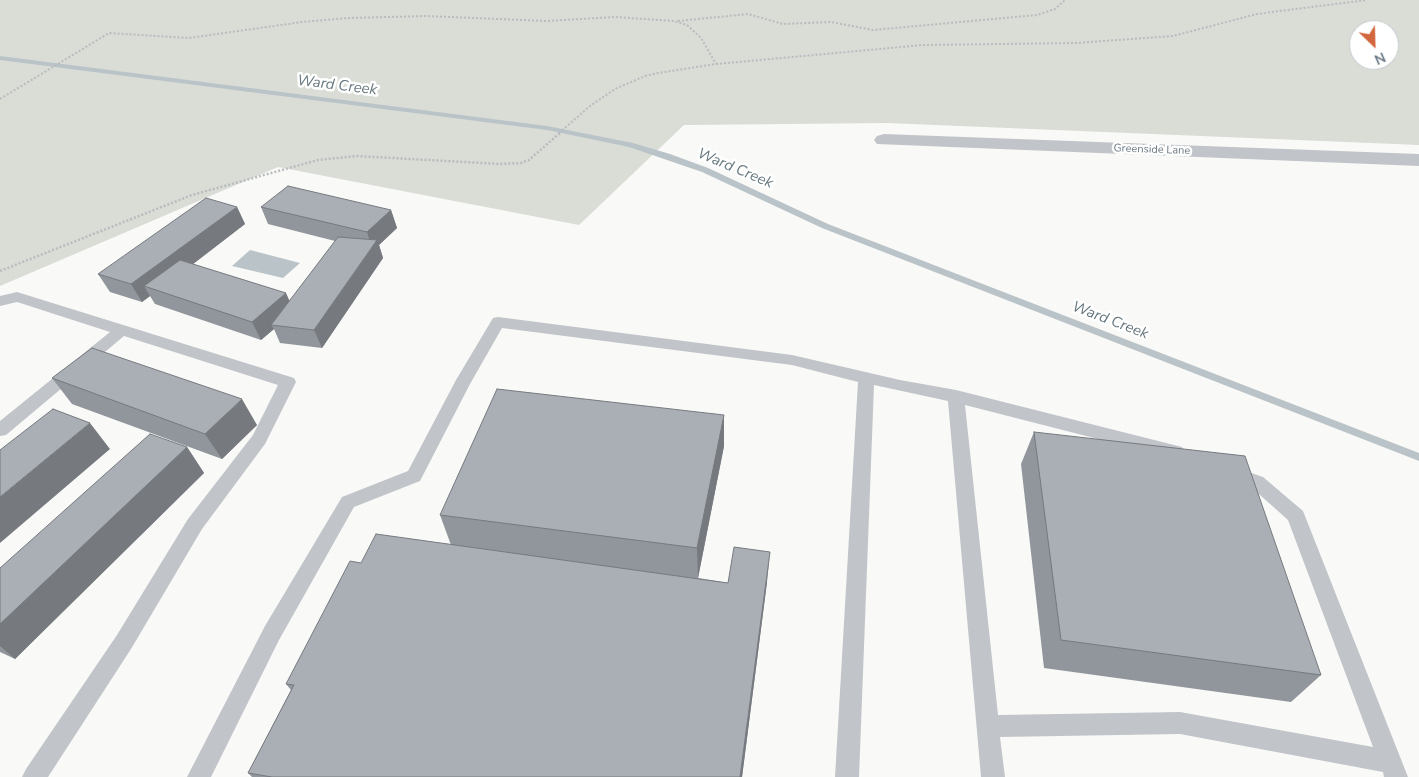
<!DOCTYPE html>
<html>
<head>
<meta charset="utf-8">
<style>
  body { margin:0 }
  #map { position:relative; width:1419px; height:777px; overflow:hidden; background:#f9f9f7; font-family:"Nunito Sans",sans-serif }
  canvas { display:block }
  .north { position:absolute; left:1349px; top:20px; width:50px; height:50px; box-sizing:border-box; background:#fff; border:1px solid #c4c9ce; border-radius:50%; rotate:156deg; font-size:14px; font-weight:700; line-height:20px; text-align:center; color:#6b7885 }
  .north::after { content:''; display:block; margin:auto; width:18px; height:22px; background:#d2663e; clip-path:polygon(50% 0,100% 100%,50% 72%,0 100%) }
</style>
</head>
<body>
<div id="map">
<canvas width="1419" height="777"></canvas>
<div class="north">N</div>
</div>
<script>
const g = document.querySelector('canvas').getContext('2d');
g.lineJoin = 'round';
function fill(path, color) { g.fillStyle = color; g.fill(path, 'evenodd'); }
const shape = rows => new Path2D(rows.map(r => 'M' + r).join(''));
function trace(path, color, width, dash) { g.strokeStyle = color; g.lineWidth = width; g.lineCap = dash ? 'butt' : 'round'; g.setLineDash(dash || []); g.stroke(path); }
function write(font, color, halo, rows, align = 'center') {
  g.font = font + ' "Nunito Sans",sans-serif'; g.lineWidth = 5; g.setLineDash([]); g.textBaseline = 'middle'; g.strokeStyle = halo; g.fillStyle = color; for (const [text, x, y, turn = 0] of rows) {
    g.save(); g.translate(x, y); g.rotate((+turn || 0) * Math.PI / 180); g.textAlign = isNaN(turn) ? turn : align; if (halo) g.strokeText(text, 0, 0); g.fillText(text, 0, 0); g.restore();
  }
}
const green = shape([
  [0,0,1419,0,1419,145,887,123,684,125,579,225,278,167,0,286],
  [1359,30,1389,30,1389,60,1359,60]
]);
const water = shape([
  [250,250,300,263,283,278,232,266]
]);
const stream = shape([
  [0,56,547,126,633,143,670,154,708,168,828,224,1419,453,1419,461,822,228,702,172,629,147,547,130,0,60,0,56]
]);
const pathFar1 = shape([
  [678,21,748,14,783,24,831,22,873,30,1037,15,1055,9,1065,0],
  [0,99,109,33,189,38,302,22,348,18,427,16,546,21,615,17,674,21,687,25,701,38,716,64],
  [559,133,590,106,615,89,645,76,658,73,716,64,923,45,1076,43,1173,36,1257,14,1367,0]
]);
const path = shape([
  [0,271,192,195,318,160,357,156,500,164,521,163,529,160,561,132]
]);
const service = shape([
  [17,292,294,378,296,382,265,444,202,529,131,649,48,777,22,777,26,769,117,635,188,519,253,435,278,385,124,336,6,435,0,436,0,421,110,332,17,302,0,306,0,296,17,292],
  [498,317,792,355,900,380,956,390,1182,447,1185,452,1182,457,1176,459,965,405,998,715,1180,712,1373,747,1288,520,1251,487,1228,479,1225,474,1228,469,1234,467,1263,477,1303,511,1305,516,1408,777,1384,777,1383,772,1180,734,1000,737,1005,777,981,777,948,401,874,385,859,777,835,777,858,382,792,365,502,328,470,384,420,481,354,507,279,640,211,777,187,777,265,626,342,497,408,471,456,380,493,318,498,317]
]);
const minor = shape([
  [884,134,1419,154,1419,166,877,144,874,140,877,136,884,134]
]);
const wall = shape([
  [237,207,245,224,193,264,290,301,335,241,268,224,261,207,391,210,397,228,379,245,383,258,322,348,280,343,274,329,261,340,155,304,150,296,142,302,110,292,98,274],
  [52,378,257,425,222,459,72,404],
  [724,415,724,446,698,578,728,583,767,582,742,777,252,777,248,773,291,690,286,684,361,563,451,545,440,515],
  [1034,432,1321,675,1291,702,1044,668,1021,464],
  [187,447,204,473,15,659,0,652,0,568]
]);
const shadedWall = shape([
  [237,207,245,224,158,291,144,286,150,296,142,302,131,284],
  [391,210,397,228,379,245,383,258,322,348,314,330,372,248,367,232],
  [286,293,294,311,271,325,274,329,261,340,252,322],
  [242,399,257,425,222,459,205,434],
  [724,415,724,446,698,578,697,548],
  [90,423,110,449,0,543,0,497],
  [187,447,204,473,15,659,0,646,0,624],
  [770,552,767,582,742,777,740,777]
]);
const building = shape([
  [288,186,391,210,367,232,261,207,288,186],
  [206,198,237,207,131,284,98,274,206,198],
  [338,237,377,240,314,330,271,325,338,237],
  [180,260,286,293,252,322,144,286,180,260],
  [92,348,242,399,205,434,52,378,92,348],
  [497,389,724,415,697,548,440,515,497,389],
  [53,409,90,423,0,497,0,450,53,409],
  [1034,432,1245,456,1321,675,1061,640,1034,432],
  [150,434,187,447,0,624,0,568,150,434],
  [376,534,728,583,734,547,770,552,740,777,272,777,248,773,294,685,286,684,350,561,361,563,376,534]
]);
const farStreetnames = [
  ["Greenside Lane",1152,150,2]
];
const waterNames = [
  ["Ward Creek",337,86,7],
  ["Ward Creek",735,169,23],
  ["Ward Creek",1110,321,21]
];
fill(green, '#d9ddd6');
fill(water, '#bac4c8');
fill(stream, '#bac4c8');
trace(pathFar1, '#b9bcbf', 2, [2, 2]);
trace(path, '#b9bcbf', 2.5, [2, 2]);
fill(service, '#c1c4c8');
fill(minor, '#c1c4c8');
fill(wall, '#91969c');
fill(shadedWall, '#767a7f');
fill(building, '#a9afb5');
trace(building, '#767a7f', 1);
write('11px', '#6b7885', '#fff', farStreetnames);
write('italic 15px', '#67787f', '#fff', waterNames);
</script>
</body>
</html>
